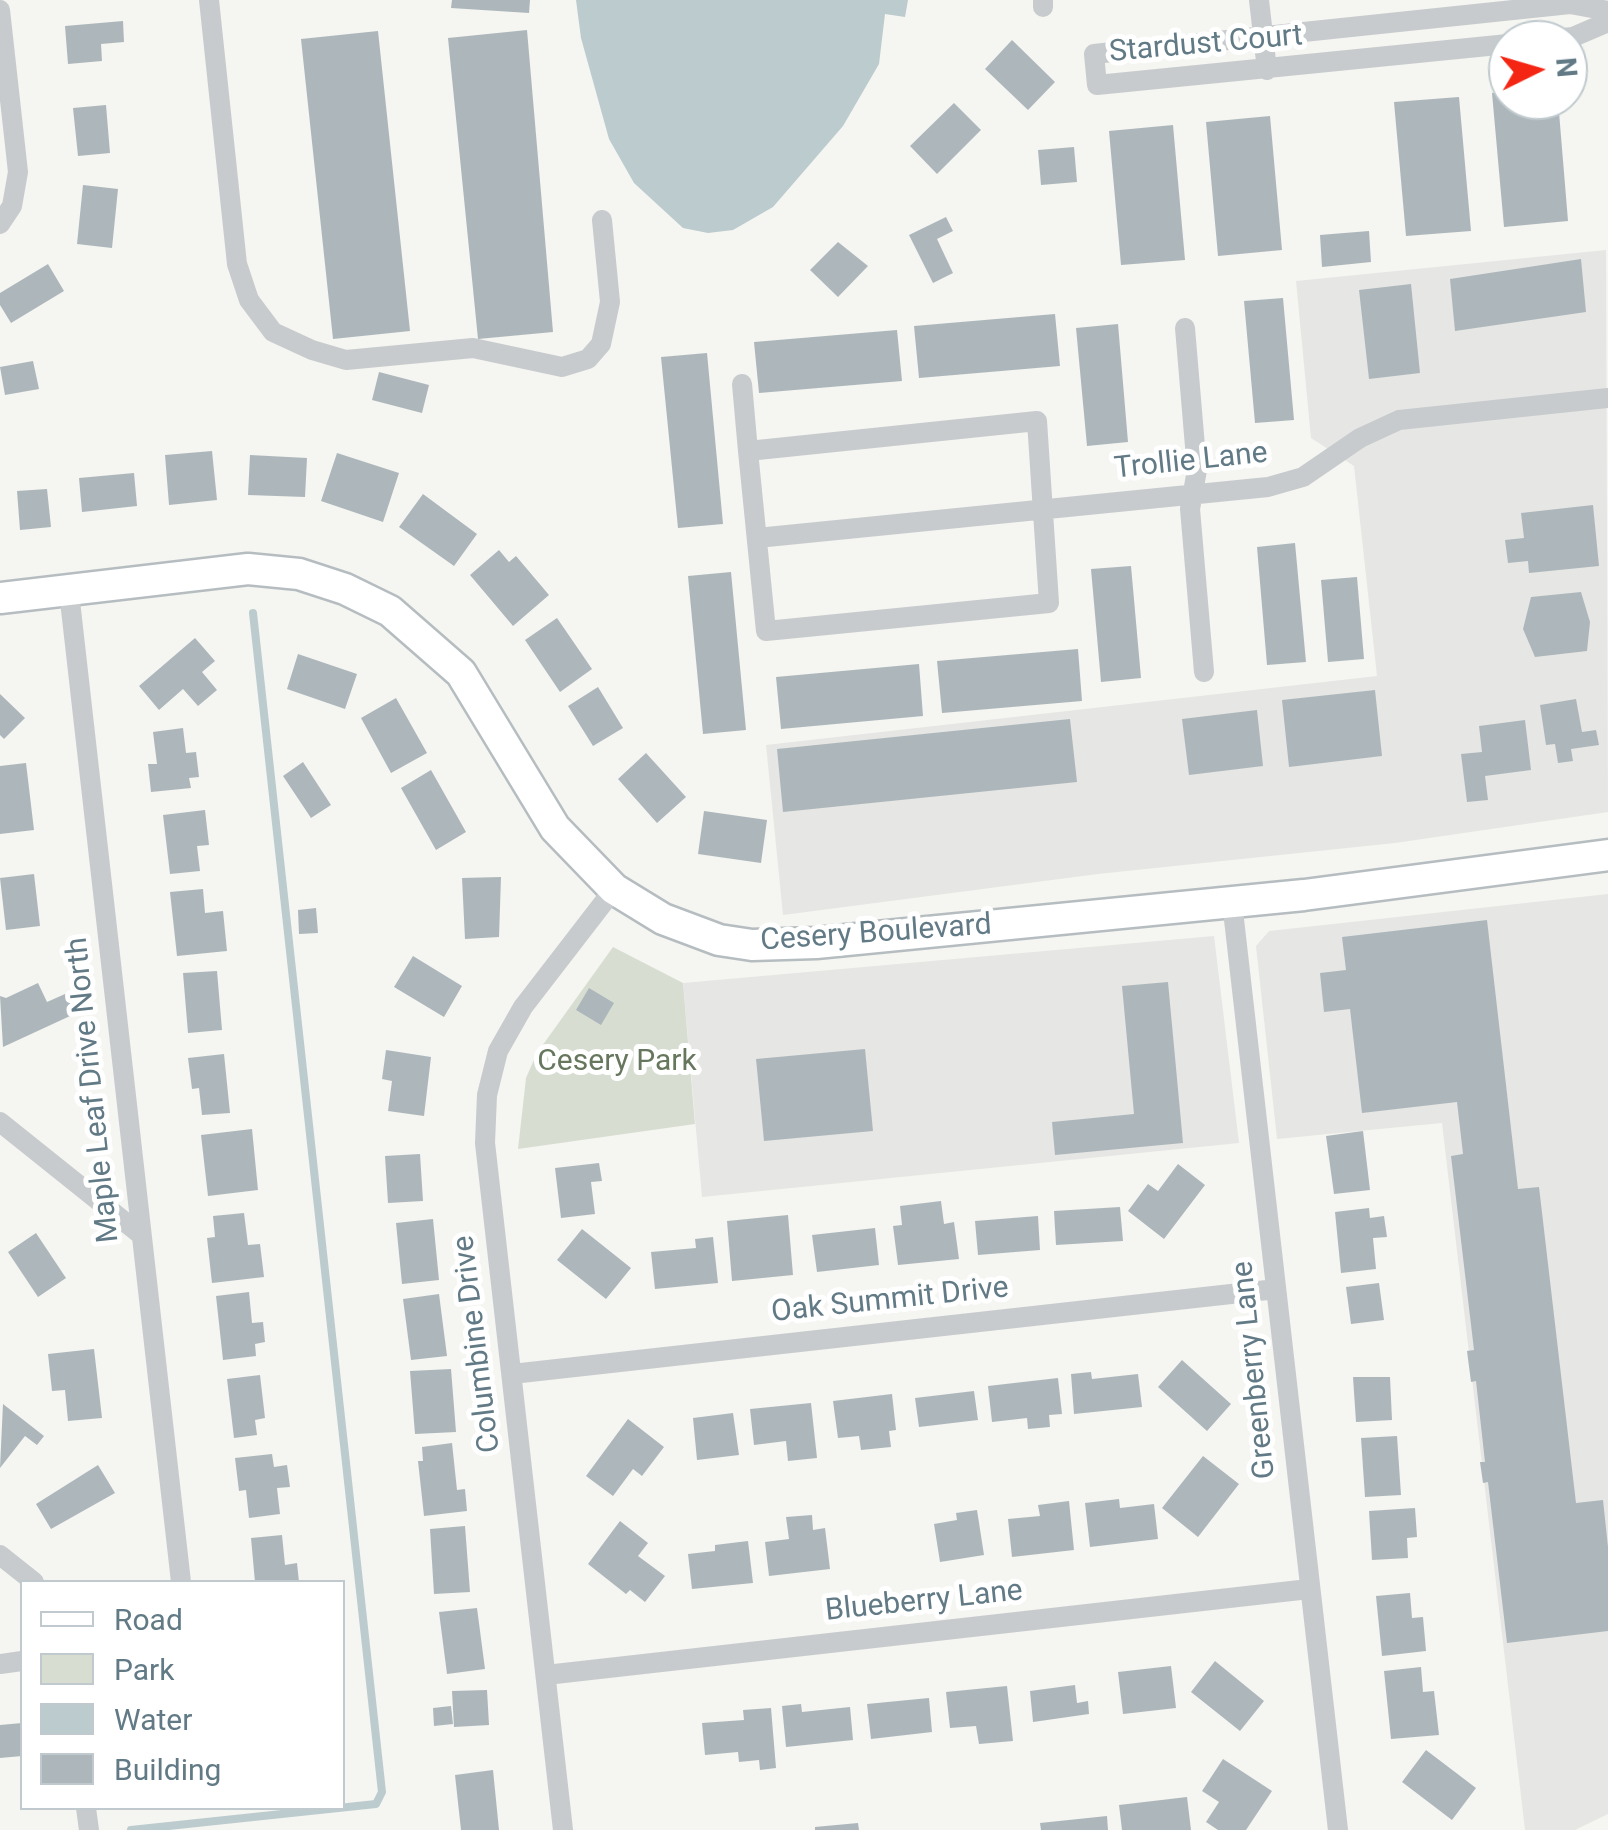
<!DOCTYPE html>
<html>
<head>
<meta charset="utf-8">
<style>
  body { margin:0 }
  #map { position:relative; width:1608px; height:1830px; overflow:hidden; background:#f5f5f1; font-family:Roboto,sans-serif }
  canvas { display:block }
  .legend { position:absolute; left:20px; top:1580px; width:325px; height:230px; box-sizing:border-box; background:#fff; border:2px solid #c0cace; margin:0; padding:12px 18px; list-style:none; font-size:30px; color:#617a85 }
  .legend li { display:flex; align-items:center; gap:20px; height:50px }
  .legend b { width:50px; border:2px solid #c0cace }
  .north { position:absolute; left:1488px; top:20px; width:100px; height:100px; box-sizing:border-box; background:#fff; border:2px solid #c0cace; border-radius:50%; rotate:85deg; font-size:28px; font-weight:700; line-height:40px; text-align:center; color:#617a85 }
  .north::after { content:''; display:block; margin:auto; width:35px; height:45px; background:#f42512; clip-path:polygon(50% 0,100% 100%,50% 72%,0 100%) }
</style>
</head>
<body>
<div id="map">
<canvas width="1608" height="1830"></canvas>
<ul class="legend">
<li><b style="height:12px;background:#fff"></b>Road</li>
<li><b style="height:28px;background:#d7ded1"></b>Park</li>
<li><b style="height:28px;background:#bccbce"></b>Water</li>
<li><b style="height:28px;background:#adb7bb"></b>Building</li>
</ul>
<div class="north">N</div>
</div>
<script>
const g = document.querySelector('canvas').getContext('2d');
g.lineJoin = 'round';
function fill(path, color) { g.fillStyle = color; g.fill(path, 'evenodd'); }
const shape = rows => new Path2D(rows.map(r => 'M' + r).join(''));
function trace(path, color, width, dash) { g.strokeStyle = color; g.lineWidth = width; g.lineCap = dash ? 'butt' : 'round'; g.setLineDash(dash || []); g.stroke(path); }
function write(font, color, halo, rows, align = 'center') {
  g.font = font + ' Roboto,sans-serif'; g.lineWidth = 10; g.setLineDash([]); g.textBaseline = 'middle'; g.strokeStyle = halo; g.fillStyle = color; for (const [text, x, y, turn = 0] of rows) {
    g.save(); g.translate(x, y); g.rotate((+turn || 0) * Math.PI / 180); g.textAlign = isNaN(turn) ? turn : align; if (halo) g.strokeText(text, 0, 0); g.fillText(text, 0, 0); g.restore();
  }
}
const built = shape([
  [1606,250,1608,812,1395,843,1098,874,783,915,766,745,1377,676,1354,466,1311,438,1296,281],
  [1608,894,1608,1814,1575,1830,1525,1830,1442,1123,1277,1139,1256,946,1269,931],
  [1214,936,1239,1143,702,1197,683,983]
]);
const green = shape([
  [613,947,683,983,695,1124,518,1149,526,1078,537,1053]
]);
const water = shape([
  [576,0,908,0,905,17,885,14,879,64,843,126,773,207,733,230,708,233,683,228,634,183,609,139,581,38]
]);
const stream = shape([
  [131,1830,376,1804,382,1792,253,613]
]);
const building = shape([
  [452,0,530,0,529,13,451,8],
  [123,21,124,42,101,44,102,61,68,64,65,26],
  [527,30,553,332,478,339,448,38],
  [378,31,410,331,333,339,301,39],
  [1012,40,1055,82,1028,110,985,69],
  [1508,91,1508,100,1558,100,1568,221,1504,227,1492,93],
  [1459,97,1471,231,1406,236,1394,102],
  [954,103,981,130,937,174,910,146],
  [106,105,110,153,78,156,73,108],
  [1270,116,1282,250,1218,256,1206,122],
  [1173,125,1185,260,1121,265,1109,131],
  [1074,147,1077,182,1041,185,1038,150],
  [83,185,118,189,112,248,77,244],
  [946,217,953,231,937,239,953,273,933,283,909,235],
  [1369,231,1371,262,1322,267,1320,235],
  [838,242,868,266,838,297,810,270],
  [1581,259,1586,312,1455,331,1450,279],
  [48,264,64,291,11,323,0,305,0,293],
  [1411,284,1420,373,1369,379,1359,290],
  [1283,298,1294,420,1255,423,1244,301],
  [1055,314,1060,366,919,378,914,326],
  [1118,324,1128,442,1087,446,1076,328],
  [897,330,902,381,759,393,754,342],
  [707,353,723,524,678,528,661,357],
  [33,361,39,389,5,395,0,367],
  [379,372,429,385,422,413,372,400],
  [212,451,217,500,169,505,165,455],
  [337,453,399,473,383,522,321,501],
  [250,455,307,458,305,497,248,495],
  [134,473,137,506,82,512,79,478],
  [47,489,51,527,20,530,17,491],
  [423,494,477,534,454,566,399,527],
  [1593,505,1599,566,1529,573,1528,561,1508,563,1505,540,1524,538,1521,513],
  [1295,543,1306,662,1267,665,1257,547],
  [499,550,509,562,516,556,549,595,513,626,470,575],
  [1131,566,1141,678,1101,682,1091,569],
  [731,572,746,730,703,734,688,576],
  [1357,577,1364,659,1328,662,1321,580],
  [1581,592,1590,622,1587,651,1535,657,1523,629,1531,597],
  [557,618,592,669,560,692,525,640],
  [195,638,215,661,202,672,217,690,198,706,183,689,159,710,139,686],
  [1078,649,1082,701,942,713,937,661],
  [298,654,357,674,345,709,287,689],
  [919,664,923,716,781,729,776,677],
  [598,687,623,728,593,746,568,706],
  [1375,690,1382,756,1289,767,1282,700],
  [0,694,25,718,4,739,0,735],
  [396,698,427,753,391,773,361,718],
  [1576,699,1582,732,1596,730,1599,745,1571,749,1573,761,1558,763,1555,744,1546,745,1540,705],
  [1257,710,1263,766,1189,775,1182,719],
  [1070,719,1077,782,783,812,777,749],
  [1525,720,1531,770,1485,776,1488,800,1467,802,1461,754,1482,752,1479,726],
  [183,728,186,753,196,752,199,777,189,778,191,788,151,792,148,764,157,764,153,732],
  [646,753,686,797,657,823,618,779],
  [303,762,331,805,311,818,283,776],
  [26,763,34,830,0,834,0,766],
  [431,770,466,832,436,850,401,788],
  [205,810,209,845,197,846,200,871,170,874,163,815],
  [704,811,767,820,761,863,698,854],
  [34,874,40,926,6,930,0,878],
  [501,877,499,937,465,939,462,878],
  [203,889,205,913,223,911,227,951,177,956,170,892],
  [316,908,318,933,299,934,298,910],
  [1487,920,1518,1189,1539,1187,1576,1503,1603,1500,1608,1547,1608,1631,1507,1643,1488,1482,1483,1483,1480,1462,1485,1462,1476,1381,1471,1382,1467,1351,1474,1350,1451,1156,1463,1154,1457,1102,1362,1113,1350,1009,1324,1012,1320,973,1346,970,1342,937],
  [413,956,462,986,444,1017,394,987],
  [217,971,222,1030,188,1033,183,973],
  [1168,982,1183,1143,1055,1155,1052,1122,1134,1114,1122,986],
  [38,983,47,1002,74,990,83,1010,3,1047,0,996,6,998],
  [589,988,614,1003,601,1025,576,1010],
  [865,1049,873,1131,764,1141,756,1059],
  [386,1050,431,1057,424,1116,388,1111,392,1081,382,1079],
  [224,1054,230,1113,202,1115,199,1088,192,1089,188,1058],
  [252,1129,258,1190,208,1196,201,1135],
  [1363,1131,1370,1190,1334,1194,1326,1136],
  [420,1154,423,1201,388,1203,385,1156],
  [599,1163,602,1181,591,1182,595,1214,561,1218,555,1168],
  [1178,1164,1205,1185,1164,1239,1128,1211,1148,1184,1158,1191],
  [941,1201,944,1224,954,1222,959,1259,898,1265,893,1226,902,1225,900,1206],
  [1120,1207,1123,1241,1056,1245,1054,1211],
  [1369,1208,1370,1218,1384,1216,1387,1237,1373,1238,1376,1269,1341,1273,1335,1212],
  [244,1213,248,1245,260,1244,264,1277,212,1283,207,1238,215,1237,213,1216],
  [788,1215,793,1275,732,1281,727,1221],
  [1038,1216,1040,1250,978,1255,975,1221],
  [433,1219,439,1280,402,1284,396,1223],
  [875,1228,879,1265,817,1272,812,1235],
  [582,1229,631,1268,606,1299,557,1260],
  [36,1233,66,1278,38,1297,8,1252],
  [713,1237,718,1283,655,1289,651,1252,696,1248,695,1239],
  [1379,1283,1384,1320,1351,1324,1346,1287],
  [249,1292,252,1323,263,1322,265,1342,255,1344,256,1356,223,1360,216,1296],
  [439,1294,447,1356,411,1360,403,1299],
  [94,1349,102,1418,68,1421,65,1390,52,1391,48,1354],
  [1182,1360,1231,1404,1207,1431,1158,1387],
  [451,1369,456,1432,415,1434,410,1371],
  [1091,1372,1092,1379,1138,1374,1142,1407,1074,1414,1071,1374],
  [260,1375,265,1418,255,1420,257,1435,234,1438,227,1379],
  [1353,1377,1390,1377,1392,1420,1356,1422],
  [1058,1378,1062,1414,1049,1415,1050,1427,1028,1429,1027,1418,992,1422,988,1386],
  [974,1391,978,1420,919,1427,915,1398],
  [892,1394,896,1430,889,1431,891,1447,861,1450,859,1436,838,1438,833,1401],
  [811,1403,817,1458,788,1461,786,1441,754,1445,750,1409],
  [3,1404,44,1436,37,1445,25,1436,0,1468],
  [733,1413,739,1455,697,1460,693,1418],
  [628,1419,664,1447,642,1476,633,1469,613,1496,586,1476],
  [1397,1436,1401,1495,1365,1497,1361,1438],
  [452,1443,457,1490,465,1489,467,1511,424,1516,418,1461,423,1461,422,1447],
  [272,1454,274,1467,287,1465,290,1487,277,1488,280,1514,249,1518,246,1490,239,1491,235,1458],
  [1203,1456,1239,1484,1198,1537,1162,1508],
  [98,1465,115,1493,51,1529,36,1504],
  [1119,1499,1120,1508,1154,1504,1158,1539,1090,1547,1085,1503],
  [1069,1501,1074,1550,1012,1557,1008,1519,1040,1516,1038,1505],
  [1415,1508,1417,1537,1407,1538,1408,1558,1372,1560,1369,1511],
  [977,1510,984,1555,940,1562,934,1524,957,1520,956,1513],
  [812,1515,813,1530,825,1528,830,1569,769,1576,765,1542,789,1539,786,1517],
  [620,1521,648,1543,638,1556,665,1576,645,1602,630,1590,626,1594,588,1564],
  [465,1526,470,1592,434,1594,430,1529],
  [282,1535,285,1565,297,1563,299,1582,255,1582,251,1538],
  [748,1541,753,1583,692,1589,688,1554,715,1551,715,1545],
  [1410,1593,1412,1618,1423,1617,1426,1651,1382,1656,1376,1596],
  [477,1608,485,1669,447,1674,439,1612],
  [1215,1661,1264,1701,1240,1731,1191,1692],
  [1171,1666,1176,1708,1123,1714,1118,1672],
  [1421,1667,1423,1692,1434,1691,1439,1735,1391,1739,1384,1671],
  [1075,1685,1077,1703,1088,1701,1089,1714,1033,1722,1030,1691],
  [1007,1686,1013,1741,979,1744,976,1726,950,1728,946,1692],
  [487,1690,489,1725,454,1727,452,1691],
  [929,1698,932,1732,871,1739,867,1704],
  [801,1704,802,1712,850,1707,853,1740,786,1747,782,1706],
  [451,1706,453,1724,434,1726,433,1708],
  [771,1708,776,1768,760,1770,759,1760,739,1762,738,1752,705,1755,702,1723,744,1720,743,1710],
  [22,1723,22,1756,0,1758,0,1725],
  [1426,1750,1476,1788,1452,1820,1402,1782],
  [1223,1759,1272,1791,1246,1830,1218,1830,1206,1822,1219,1802,1202,1791],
  [493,1770,499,1830,461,1830,455,1775],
  [1187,1797,1191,1830,1122,1830,1119,1805],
  [1107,1816,1108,1830,1041,1830,1040,1823],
  [858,1823,859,1830,815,1830,815,1827]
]);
const minor = shape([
  [209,0,237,264,249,300,273,332,312,350,346,360,473,348,562,367,588,359,601,344,610,302,602,220],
  [1043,0,1043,7],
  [1259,0,1267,70],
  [0,10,18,172,12,206,0,224],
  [1542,40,1573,37,1608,22],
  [1508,44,1097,85,1094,54,1570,4,1608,11],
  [1185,328,1197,470,1190,509,1204,672],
  [742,384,748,451],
  [1037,421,1049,603,766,631,748,451,1037,421],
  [757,538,1268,487,1303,477,1360,438,1399,420,1608,398],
  [69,592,181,1582],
  [1232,902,1338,1830],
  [0,1122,140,1234],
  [512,1374,1276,1289],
  [0,1555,34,1582],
  [0,1664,22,1661],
  [546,1675,1309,1589],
  [86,1808,89,1830],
  [563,1830,485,1143,487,1095,498,1051,523,1007,614,889]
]);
const secondary = shape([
  [0,598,248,569,299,574,345,589,390,611,461,673,555,828,614,889,663,919,719,940,752,945,816,943,1304,895,1608,855]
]);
const streetNames = [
  ["Stardust Court",1206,45,-5],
  ["Trollie Lane",1191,462,-6],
  ["Cesery Boulevard",876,934,-4],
  ["Maple Leaf Drive North",94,1090,-96],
  ["Oak Summit Drive",890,1301,-6],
  ["Columbine Drive",478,1344,-97],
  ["Greenberry Lane",1255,1370,-96],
  ["Blueberry Lane",924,1602,-6]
];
const parkNames = [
  ["Cesery Park",617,1062]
];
fill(built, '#e6e6e4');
fill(green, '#d7ded1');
fill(water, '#bccbce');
trace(stream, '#bccbce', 8);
fill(building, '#adb7bb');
trace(secondary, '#b6bdc0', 35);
trace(minor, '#c7cbcd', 20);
trace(secondary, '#fff', 30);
write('30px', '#617a85', '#fff', streetNames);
write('30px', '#66775d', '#fff', parkNames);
</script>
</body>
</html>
